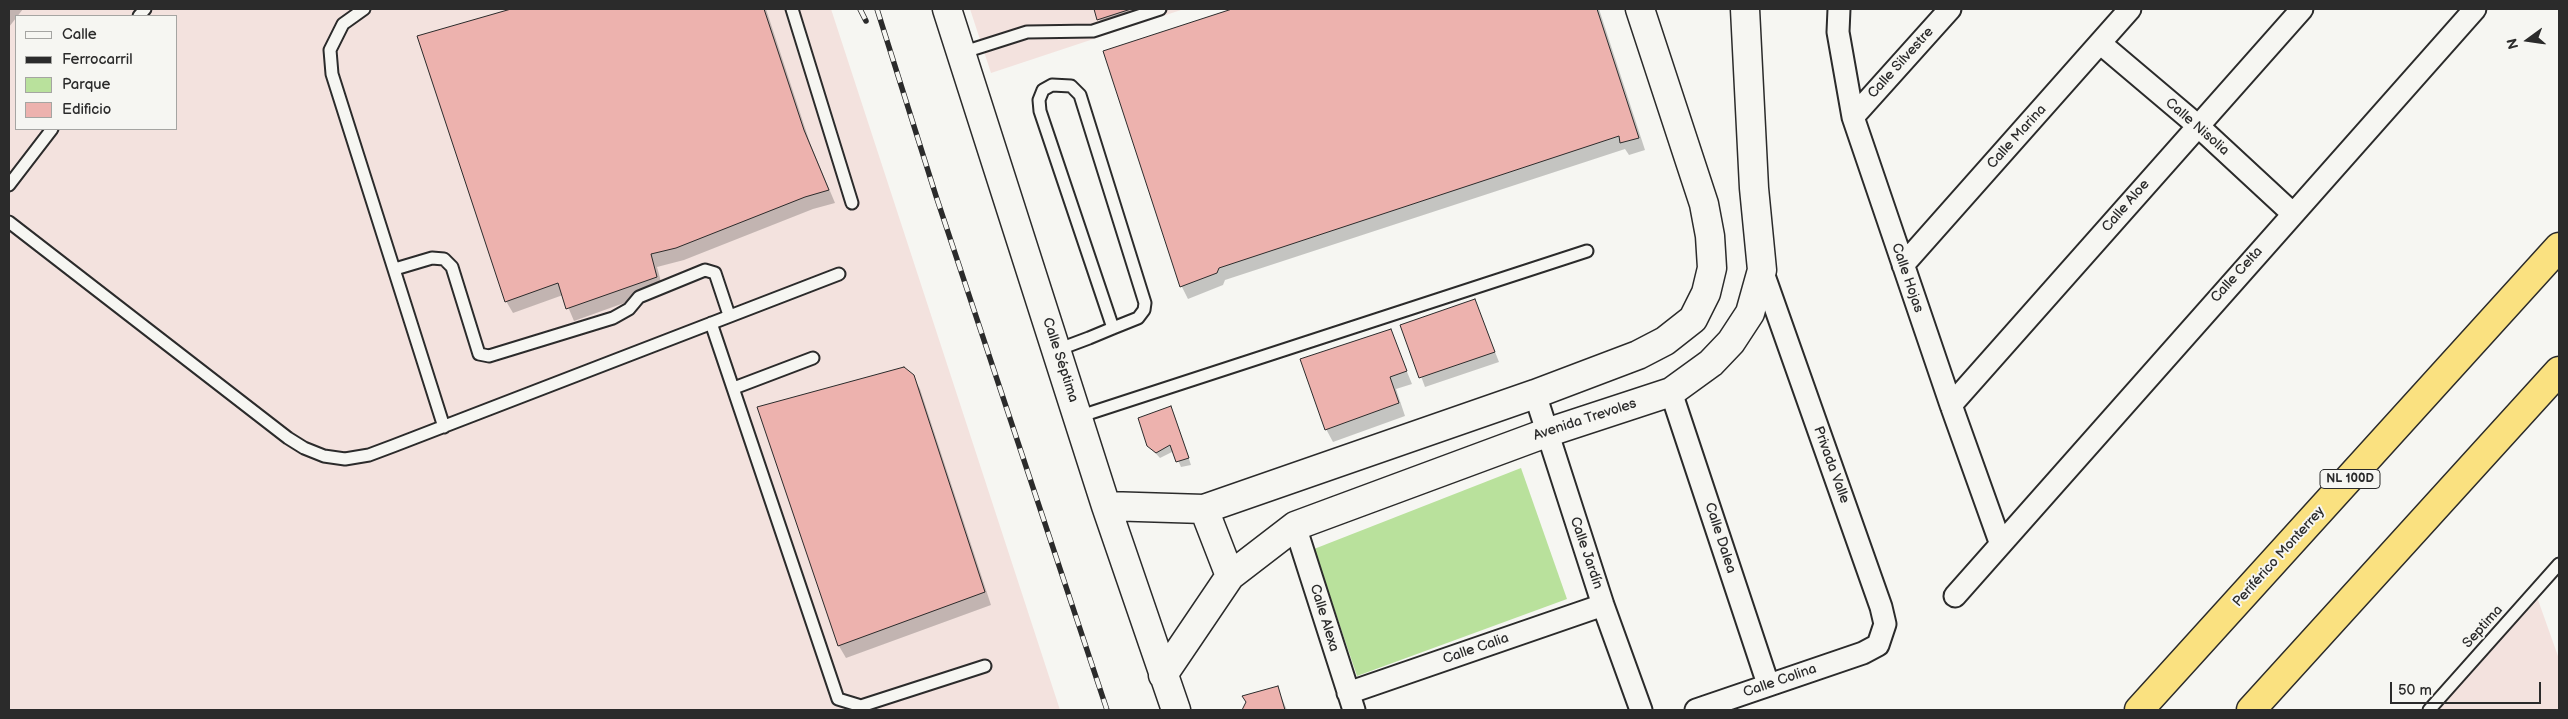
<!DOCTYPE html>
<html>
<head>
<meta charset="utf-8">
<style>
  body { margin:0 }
  #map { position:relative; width:2568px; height:719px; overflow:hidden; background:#f6f6f2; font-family:"Balsamiq Sans",sans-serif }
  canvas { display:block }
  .frame { position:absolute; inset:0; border:10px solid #2b2b2b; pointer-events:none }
  .legend { position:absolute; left:15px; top:15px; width:162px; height:115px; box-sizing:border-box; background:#f6f6f2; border:1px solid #a5a5a2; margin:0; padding:6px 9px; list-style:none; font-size:15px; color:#2b2b2b }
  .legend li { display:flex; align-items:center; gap:10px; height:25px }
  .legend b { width:25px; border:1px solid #a5a5a2 }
  .north { position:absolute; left:2503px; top:15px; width:50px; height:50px; -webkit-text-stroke:4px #f6f6f2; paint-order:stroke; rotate:256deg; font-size:14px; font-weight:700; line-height:20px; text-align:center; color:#2b2b2b }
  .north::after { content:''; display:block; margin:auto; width:18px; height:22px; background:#2b2b2b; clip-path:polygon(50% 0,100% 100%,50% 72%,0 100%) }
  .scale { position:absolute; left:2390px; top:682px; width:151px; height:22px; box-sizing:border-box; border:2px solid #2b2b2b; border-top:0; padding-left:6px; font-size:15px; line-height:18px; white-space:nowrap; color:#2b2b2b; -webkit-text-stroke:4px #f6f6f2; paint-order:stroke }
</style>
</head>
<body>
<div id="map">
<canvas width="2568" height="719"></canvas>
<div class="frame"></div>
<ul class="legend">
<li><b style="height:6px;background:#f6f6f2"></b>Calle</li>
<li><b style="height:6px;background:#2b2b2b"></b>Ferrocarril</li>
<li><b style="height:14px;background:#b9e19c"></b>Parque</li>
<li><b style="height:14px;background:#edb2ae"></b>Edificio</li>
</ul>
<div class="north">N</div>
<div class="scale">50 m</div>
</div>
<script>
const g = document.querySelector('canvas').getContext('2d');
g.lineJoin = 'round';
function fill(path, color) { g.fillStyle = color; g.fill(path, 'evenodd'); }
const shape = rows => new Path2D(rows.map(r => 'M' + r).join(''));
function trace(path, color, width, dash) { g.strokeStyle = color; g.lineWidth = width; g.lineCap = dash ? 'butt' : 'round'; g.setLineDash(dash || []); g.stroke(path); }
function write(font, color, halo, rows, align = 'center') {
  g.font = font + ' "Balsamiq Sans",sans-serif'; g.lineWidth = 4; g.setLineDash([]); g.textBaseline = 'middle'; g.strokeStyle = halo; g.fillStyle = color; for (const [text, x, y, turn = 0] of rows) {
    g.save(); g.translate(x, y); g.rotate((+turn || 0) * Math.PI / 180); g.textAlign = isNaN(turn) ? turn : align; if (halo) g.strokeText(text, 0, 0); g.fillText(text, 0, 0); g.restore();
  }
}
const built = shape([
  [9,9,831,9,1060,710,9,710],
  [16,16,176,16,176,129,16,129],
  [970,9,1184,9,991,73],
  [2537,597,2559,659,2559,710,2436,710]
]);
const green = shape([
  [1521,468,1567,599,1357,676,1314,549]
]);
const shadow = shape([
  [9,9,23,9,9,27],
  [515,9,766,9,810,143,835,203,813,209,684,260,657,267,663,289,574,321,563,295,513,313,506,301,419,37],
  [1095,9,1164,9,1104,28],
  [1236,9,1599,9,1645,150,1629,155,1625,149,1225,280,1223,285,1188,299,1182,287,1104,52],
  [1475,301,1499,362,1425,387,1402,325],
  [1390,330,1412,384,1396,389,1405,416,1333,442,1326,429],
  [913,376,920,389,991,605,846,658,839,646,758,408],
  [1174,414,1191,465,1181,467,1174,451,1160,458,1148,445],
  [1277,687,1287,710,1243,710,1247,702]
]);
const building = shape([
  [511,9,764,9,804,130,829,190,805,197,676,248,651,254,657,277,566,309,558,283,505,302,417,36,511,9],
  [1094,9,1131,9,1097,20,1094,9],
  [1232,9,1597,9,1639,138,1620,143,1619,136,1219,268,1217,273,1180,287,1103,51,1232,9],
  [1475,299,1495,352,1419,378,1400,325,1475,299],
  [1391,329,1407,371,1390,377,1399,403,1325,430,1300,359,1391,329],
  [904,367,914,375,985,592,838,646,757,407,904,367],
  [1171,406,1189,458,1176,462,1170,445,1156,453,1147,446,1138,418,1171,406],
  [1278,686,1285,710,1242,710,1246,702,1242,696,1278,686]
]);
const service = shape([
  [364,9,343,24,330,50,332,74,444,427],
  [792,9,852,203],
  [139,16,145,9],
  [961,53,1027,32,1093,31,1160,9],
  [9,185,52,129],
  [9,222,288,438,304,448,324,456,345,459,369,455,393,446,839,274],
  [395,269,432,258,444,259,452,267,479,354,489,356,613,318,629,309,639,297,705,270,715,273,729,315],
  [711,323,838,699,861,706,985,666],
  [1057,350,1089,338,1113,328,1138,318,1144,310,1145,303,1080,95,1071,86,1052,85,1043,90,1039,100,1040,111,1113,328],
  [734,388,813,358],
  [1078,417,1587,251],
  [2429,710,2559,564]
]);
const minor = shape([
  [1839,9,1838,32,1853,117,1951,405,2000,542],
  [2100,43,2197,125,2292,213],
  [1853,117,1950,9],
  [1903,265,2130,9],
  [1671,392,1768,684],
  [1535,394,1603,605,1641,710],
  [1951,405,2302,9],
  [1295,526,1354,710],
  [1955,596,2475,9],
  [1348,693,1603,605],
  [1696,710,1863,653,1878,645,1885,624,1881,607,1762,270]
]);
const tertiary = shape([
  [947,9,1106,506,1176,710],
  [1106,506,1204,509,1535,394,1638,355,1665,341,1693,319,1706,293,1712,268,1710,236,1704,204,1640,9],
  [1204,509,1230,576],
  [1163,675,1230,576,1295,526,1546,433,1671,392,1711,363,1731,342,1750,313,1762,270,1754,188,1745,9]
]);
const motorway = shape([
  [2139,710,2559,247],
  [2251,710,2559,371]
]);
const rail = shape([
  [860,9,866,21],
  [877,9,936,196,1107,710]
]);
const shields = [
  [2350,479,60]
];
const shieldNames = [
  ["NL 100D",2350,479]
];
const streetNames = [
  ["Calle Silvestre",1901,63,-48],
  ["Calle Nisolia",2197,127,41],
  ["Calle Marina",2017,137,-48],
  ["Calle Aloe",2126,206,-49],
  ["Calle Celta",2237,275,-48],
  ["Calle Hojas",1907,278,71],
  ["Calle Séptima",1060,360,72],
  ["Avenida Trevoles",1585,420,-18],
  ["Privada Valle",1831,465,70],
  ["Calle Dalea",1720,538,72],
  ["Calle Jardín",1586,553,71],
  ["Periférico Monterrey",2279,557,-48],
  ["Calle Alexa",1324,618,73],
  ["Septima",2483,627,-48],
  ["Calle Calia",1476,649,-19],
  ["Calle Colina",1780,681,-19]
];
fill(built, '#f3e2de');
fill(green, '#b9e19c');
fill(shadow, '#0003');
fill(building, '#edb2ae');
trace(building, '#2b2b2b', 1);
trace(service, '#2b2b2b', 15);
trace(minor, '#2b2b2b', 25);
trace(tertiary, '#2b2b2b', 31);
trace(motorway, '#2b2b2b', 31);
trace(service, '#f6f6f2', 11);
trace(minor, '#f6f6f2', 21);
trace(tertiary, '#f6f6f2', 28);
trace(motorway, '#fae180', 28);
trace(rail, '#2b2b2b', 5.5);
trace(rail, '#f6f6f2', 4, [11]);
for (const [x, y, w] of shields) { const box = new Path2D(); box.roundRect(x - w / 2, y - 9.5, w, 19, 4); g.fillStyle = '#f6f6f2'; g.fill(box); trace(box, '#2b2b2b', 1); }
write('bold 12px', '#2b2b2b', null, shieldNames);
write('14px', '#2b2b2b', '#f6f6f2', streetNames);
</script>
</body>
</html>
